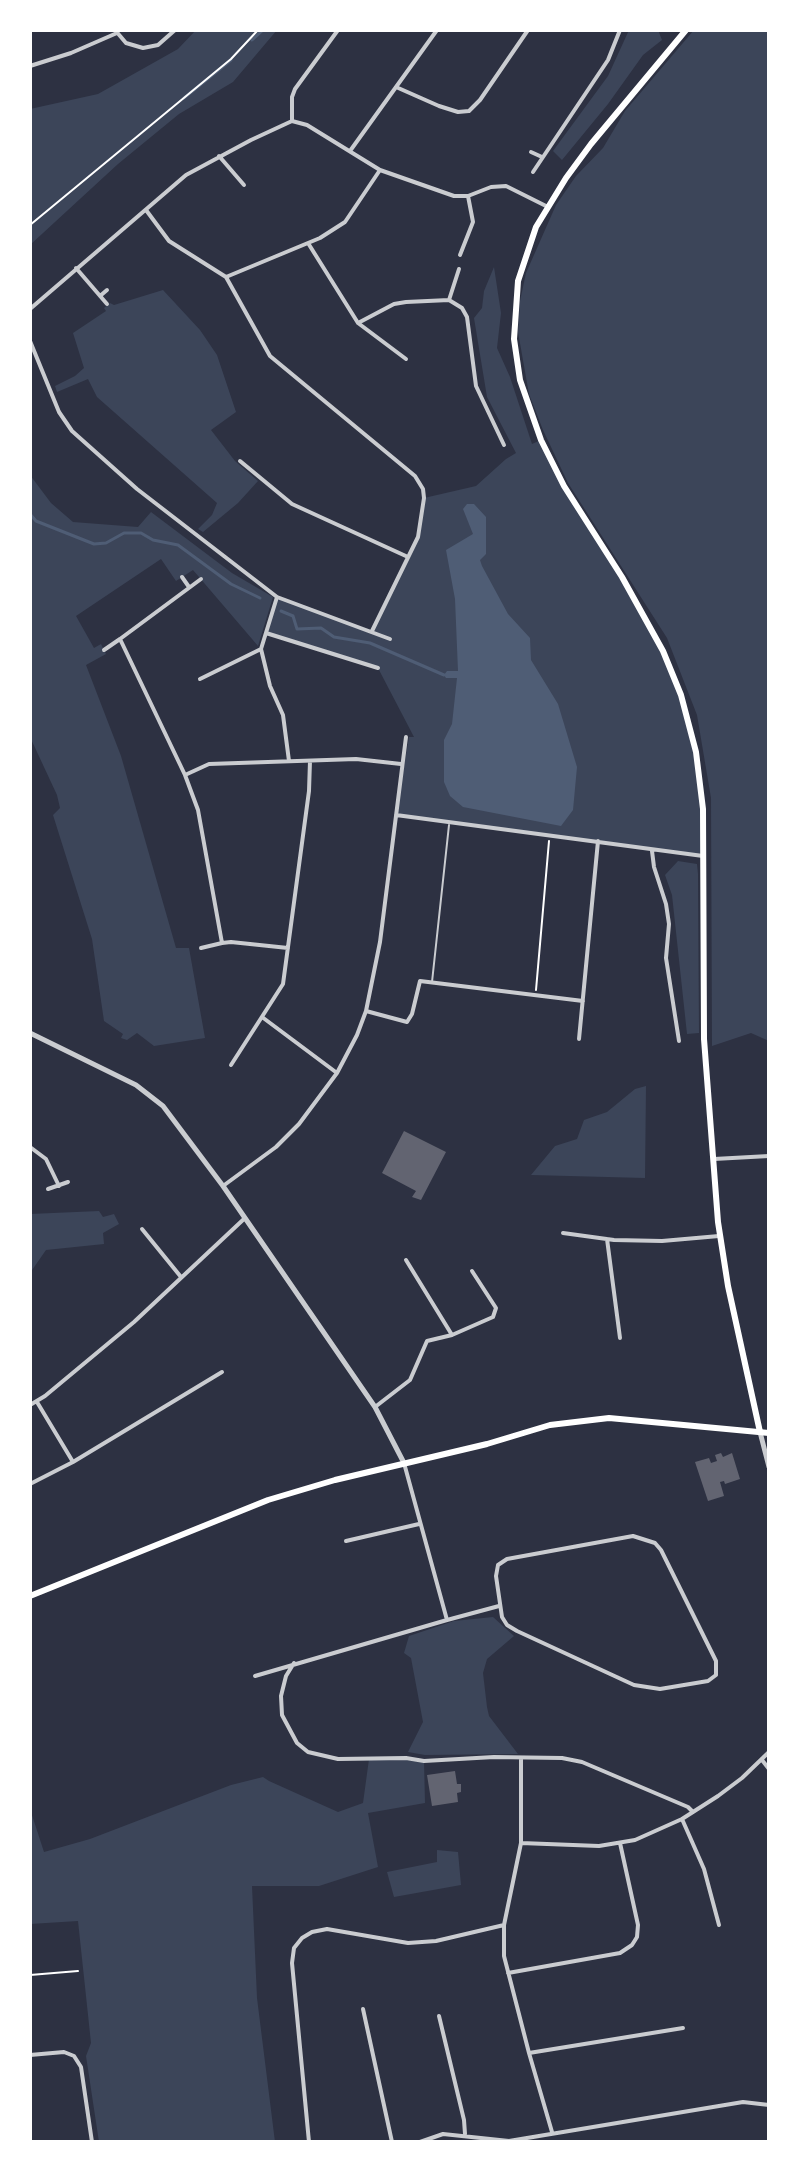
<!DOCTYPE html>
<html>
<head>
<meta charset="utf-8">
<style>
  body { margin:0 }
  #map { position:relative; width:799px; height:2172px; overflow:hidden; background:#2d3142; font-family:Figtree,sans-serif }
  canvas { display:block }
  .frame { position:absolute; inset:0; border:32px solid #fff; pointer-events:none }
</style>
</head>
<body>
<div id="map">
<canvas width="799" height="2172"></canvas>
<div class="frame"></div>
</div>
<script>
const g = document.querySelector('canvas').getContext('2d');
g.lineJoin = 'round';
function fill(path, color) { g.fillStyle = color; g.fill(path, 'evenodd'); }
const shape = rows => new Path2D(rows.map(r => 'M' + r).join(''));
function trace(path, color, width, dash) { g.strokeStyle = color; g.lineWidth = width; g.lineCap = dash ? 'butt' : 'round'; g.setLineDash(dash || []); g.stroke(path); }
const green = shape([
  [196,30,277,30,233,82,179,114,118,164,30,245,30,109,98,94,178,49],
  [629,30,658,30,662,40,643,55,608,104,562,160,553,151,608,76],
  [694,30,769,30,769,1041,751,1033,712,1046,711,798,697,715,667,638,568,483,543,430,529,394,518,332,520,301,526,273,556,205,576,176,603,148,625,111],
  [494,267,501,313,497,348,510,377,532,444,541,440,564,486,634,597,676,683,699,776,704,856,396,815,409,737,414,737,378,668,265,633,277,597,372,631,418,537,424,498,476,486,506,459,516,453,487,397,474,318,482,308,484,291],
  [163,290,200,330,217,355,236,412,211,430,235,461,258,481,238,503,203,532,198,529,212,515,217,503,97,397,88,379,57,392,55,386,75,376,84,368,73,333,106,311,104,308,110,303,114,305],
  [30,475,51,503,73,522,138,527,151,512,232,573,273,597,258,646,193,570,176,581,161,559,76,616,94,648,101,644,106,654,86,665,121,756,176,948,189,948,205,1038,154,1046,137,1033,127,1040,121,1038,123,1034,104,1021,92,939,53,815,60,808,57,795,30,737],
  [678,861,697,864,698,874,699,1033,687,1034,672,895,665,875],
  [646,1086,645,1178,531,1175,555,1146,577,1139,584,1120,607,1112,635,1089],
  [99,1211,103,1217,114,1214,119,1224,103,1233,104,1244,46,1250,30,1273,30,1214],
  [493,1617,514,1636,487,1659,483,1673,487,1707,489,1716,518,1754,425,1755,408,1752,423,1722,411,1658,404,1653,409,1636,454,1621],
  [406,1758,424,1761,425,1803,368,1813,378,1867,319,1886,252,1886,257,1998,275,2142,99,2142,86,2056,91,2043,78,1921,30,1924,30,1809,44,1852,90,1839,231,1785,263,1777,269,1781,338,1812,363,1803,369,1759],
  [437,1850,458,1852,461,1885,394,1897,387,1872,437,1862]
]);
const water = shape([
  [467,504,474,504,486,517,486,554,480,560,482,566,508,614,530,638,531,660,558,704,577,767,573,810,561,826,463,807,450,796,444,782,444,740,452,724,457,678,446,678,444,675,447,671,458,671,455,599,446,550,473,534,463,509]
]);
const stream = shape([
  [252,40,263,30],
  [184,98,231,60],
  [30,514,36,521,94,544,106,543,124,533,141,533,153,540,178,545,231,584,260,598],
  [281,611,293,616,297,629,321,628,334,637,370,643,444,675]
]);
const building = shape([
  [404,1131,446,1152,421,1200,412,1197,416,1191,382,1173],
  [721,1453,723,1457,732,1453,740,1479,725,1484,724,1481,720,1482,724,1496,708,1501,695,1462,709,1458,711,1463,717,1461,715,1455],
  [455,1771,457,1784,461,1784,461,1792,457,1793,458,1802,432,1806,427,1775]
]);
const path = shape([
  [30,225,231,59,258,30],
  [536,990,549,841],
  [30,1975,78,1971]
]);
const service = shape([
  [432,982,449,825]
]);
const minor = shape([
  [115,30,126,43,143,48,158,45,175,30],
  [30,66,71,53,117,33],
  [396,87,439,106,458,112,469,111,480,100,528,30],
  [292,121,292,97,295,89,338,30],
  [350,151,437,30],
  [531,152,542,157],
  [219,156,244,185],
  [533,172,608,60,620,30],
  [146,210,169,241,226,277,270,356,415,476,423,489,424,498,418,537,372,631],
  [308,243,358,323,406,359],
  [460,255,473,222,468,196],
  [76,268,107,304],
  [226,277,320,238,345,222,380,170],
  [100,296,107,290],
  [449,300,459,269],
  [30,309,186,175,251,140,292,121,307,125,380,170,454,196,468,196,491,187,506,186,548,207],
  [358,323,394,304,406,302,449,300,462,308,467,317,476,386,504,445],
  [30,341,59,412,72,431,137,489,277,597,390,639],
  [240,461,292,504,408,557],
  [182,577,189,587],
  [201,579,120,639,185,775,198,810,222,943,231,942,288,948],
  [277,597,261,649,270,686,283,715,289,761],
  [266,633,378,668],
  [104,650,120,639],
  [200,679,261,649],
  [185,775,209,764,356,759,401,764],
  [396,815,703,856],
  [652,851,654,867,666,904,669,924,666,958,679,1041],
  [201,948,222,943],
  [366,1011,407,1022,412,1014,420,981,583,1001],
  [262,1017,337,1073],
  [579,1039,598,841],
  [231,1065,283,984,309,791,310,761],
  [30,1147,46,1159,59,1186],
  [714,1159,769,1156],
  [223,1186,276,1147,299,1124,337,1073,357,1035,366,1011,380,942,406,737],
  [48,1189,68,1182],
  [142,1229,181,1277],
  [563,1233,614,1240,662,1241,719,1236],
  [607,1239,620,1338],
  [406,1260,452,1335],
  [37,1402,73,1462],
  [30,1405,45,1396,134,1322,245,1218],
  [375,1407,410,1380,427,1341,452,1335,493,1317,496,1308,472,1271],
  [404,1463,447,1620,499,1606],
  [30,1484,73,1462,222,1372],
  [633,1536,655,1543,661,1550,716,1661,716,1675,708,1681,660,1689,634,1685,517,1631,507,1625,502,1617,496,1576,498,1565,507,1559,633,1536],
  [346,1541,419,1524],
  [294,1663,286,1676,281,1696,282,1715,297,1743,308,1752,338,1759,406,1758,424,1761,494,1757,562,1758,582,1762,688,1807,693,1812],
  [255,1676,447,1620],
  [521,1758,521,1843,504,1925,504,1956,529,2053,552,2132],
  [762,1760,769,1769],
  [682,1819,704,1869,719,1925],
  [521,1843,599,1846,635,1840,682,1819,718,1796,742,1778,769,1752],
  [508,1973,620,1953,632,1945,637,1937,638,1925,620,1843],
  [363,2009,392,2142],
  [439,2016,464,2120,465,2134],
  [529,2053,683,2028],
  [30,2055,64,2052,74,2056,81,2067,92,2142],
  [309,2142,292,1963,294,1948,302,1938,312,1932,327,1929,408,1943,436,1941,504,1925],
  [420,2142,443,2134,509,2141,743,2102,769,2105]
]);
const tertiary = shape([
  [30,1033,136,1085,163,1106,223,1186,375,1407,404,1463],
  [760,1432,769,1467]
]);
const primary = shape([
  [686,30,591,144,566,178,536,227,518,281,514,339,520,380,541,440,564,486,622,577,663,651,681,695,696,752,703,809,704,1039,718,1222,728,1286,760,1432]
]);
const trunk = shape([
  [30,1596,268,1500,335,1480,487,1444,550,1425,609,1418,769,1433]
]);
fill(green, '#3c4559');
fill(water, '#4f5d75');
trace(stream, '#4f5d75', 3);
fill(building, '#626471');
trace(path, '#fff', 2);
trace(service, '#caccd0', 2);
trace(minor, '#caccd0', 4);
trace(tertiary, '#caccd0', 5);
trace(primary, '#fff', 6);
trace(trunk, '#fff', 6);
</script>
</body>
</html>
